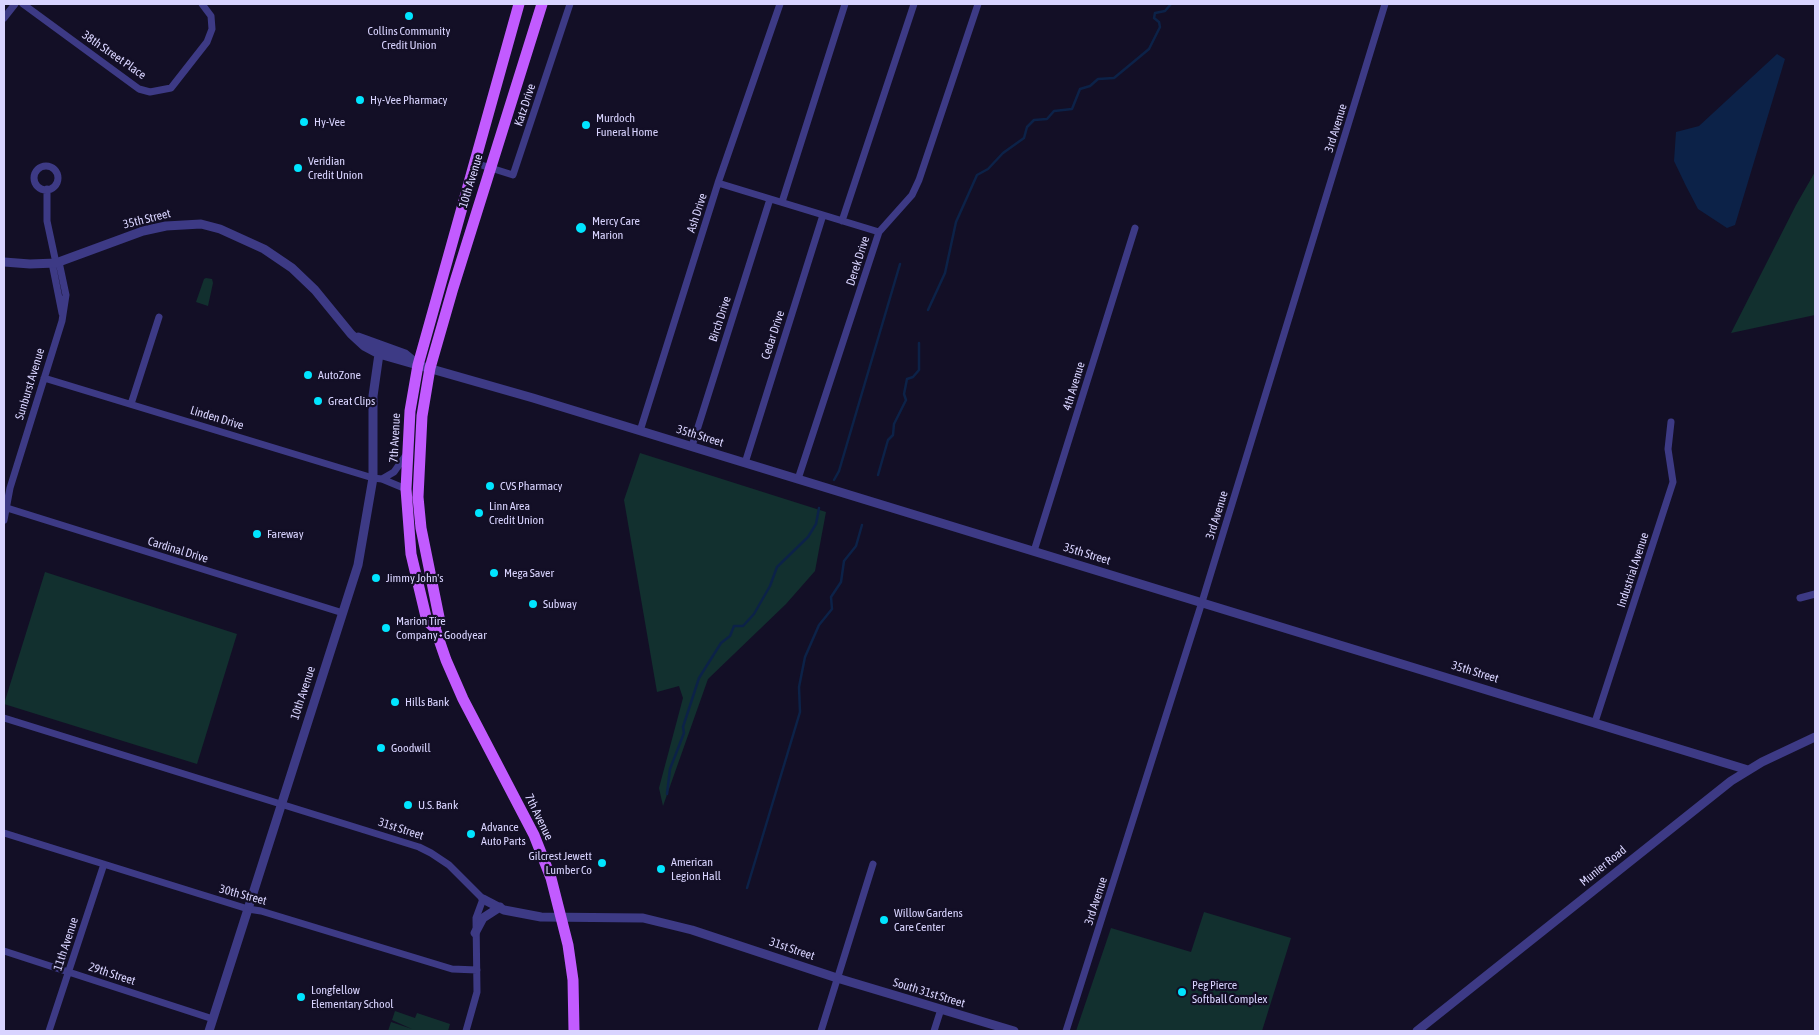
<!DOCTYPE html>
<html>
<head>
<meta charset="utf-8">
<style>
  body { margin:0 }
  #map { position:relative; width:1819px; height:1035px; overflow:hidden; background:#130f26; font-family:"Asap Condensed",sans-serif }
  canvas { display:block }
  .frame { position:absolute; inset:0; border:5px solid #d9d4ff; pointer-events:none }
</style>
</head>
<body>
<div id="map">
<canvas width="1819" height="1035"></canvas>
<div class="frame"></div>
</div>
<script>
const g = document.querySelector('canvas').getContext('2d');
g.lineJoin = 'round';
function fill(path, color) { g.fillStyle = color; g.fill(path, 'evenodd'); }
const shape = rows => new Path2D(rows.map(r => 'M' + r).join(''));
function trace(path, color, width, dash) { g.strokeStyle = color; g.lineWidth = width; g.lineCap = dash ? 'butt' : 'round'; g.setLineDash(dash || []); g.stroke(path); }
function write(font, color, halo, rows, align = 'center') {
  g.font = font + ' "Asap Condensed",sans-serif'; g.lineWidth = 4.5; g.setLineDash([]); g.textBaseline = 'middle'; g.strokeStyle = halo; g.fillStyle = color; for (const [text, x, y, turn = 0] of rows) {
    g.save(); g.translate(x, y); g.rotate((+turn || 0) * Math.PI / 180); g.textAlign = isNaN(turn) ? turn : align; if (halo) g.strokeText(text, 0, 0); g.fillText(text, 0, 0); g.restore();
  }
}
const green = shape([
  [1815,172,1815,315,1731,333,1796,205],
  [206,278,212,279,213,283,208,306,196,302,204,279],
  [640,453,826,512,815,571,786,604,708,679,663,806,659,788,683,698,679,686,657,692,624,500],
  [45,572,237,634,197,764,4,704],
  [1204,912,1291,938,1262,1031,1076,1031,1111,928,1191,952],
  [395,1011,415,1018,417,1013,450,1024,448,1031,388,1031,391,1022,412,1029,392,1020]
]);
const water = shape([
  [1777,54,1785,59,1735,225,1727,228,1698,209,1686,186,1674,161,1676,132,1699,126]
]);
const stream = shape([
  [928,310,945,273,956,222,977,175,988,169,1003,153,1024,138,1027,127,1034,120,1047,119,1054,111,1072,109,1080,89,1090,86,1098,79,1114,78,1137,59,1149,49,1160,27,1159,22,1154,18,1155,13,1165,11,1171,4],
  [878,475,888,440,893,435,894,424,906,400,904,394,907,379,913,377,919,370,919,343],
  [834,480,839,471,900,264],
  [667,794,670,769,684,733,683,727,699,678,721,643,730,636,734,626,743,626,754,614,770,586,777,567,808,537,816,524,819,508],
  [747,888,800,712,799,687,805,657,819,625,832,609,831,597,841,582,844,561,856,546,862,525]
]);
const minor = shape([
  [23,4,139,89,150,92,171,88,207,42,212,29,211,16,202,4],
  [4,18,15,4],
  [475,163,513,175,570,4],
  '34 178a12 12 0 1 1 24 0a12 12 0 1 1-24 0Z',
  [718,183,879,232],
  [47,189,47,221,56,263],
  [782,202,845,4],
  [842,221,914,4],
  [52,263,62,313],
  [44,378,373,478,382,479,406,489],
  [131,404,159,317],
  [640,431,718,183,780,4],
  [692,446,770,199],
  [745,463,823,215],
  [382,479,394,472,406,455],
  [798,479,879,232,912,195,919,180,978,4],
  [7,508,343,613],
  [4,520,10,488,62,321,66,295,59,262],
  [1034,551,1135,228],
  [1800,598,1815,594],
  [4,718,419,847,431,853,449,865,483,899,476,918,477,992,466,1031],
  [1595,722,1673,482,1668,449,1671,422],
  [4,833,248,909,261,911,452,969,477,970],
  [4,951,213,1019],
  [49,1031,104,864],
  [821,1031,873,864],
  [934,1031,941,1009],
  [1066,1031,1202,602,1385,4]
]);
const tertiary = shape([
  [4,262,30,264,56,263,143,231,166,226,201,224,220,229,264,249,292,268,315,290,351,334,364,346,379,354,533,398,1748,770],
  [358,337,405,354,416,363],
  [483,899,504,910,541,917,643,918,692,930,837,978,1014,1031],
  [475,933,483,918,500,907],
  [209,1031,358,565,373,478,373,396,379,354],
  [1417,1031,1731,781,1762,762,1815,737]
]);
const primary = shape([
  [519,4,418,365,410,411,406,489,411,554,427,621,435,628,446,660,463,699,534,835,551,878,568,945,573,980,574,1031],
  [435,628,439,617,421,528,418,497,422,416,430,368,453,288,542,4]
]);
const markers = [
  [409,16,5,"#00e5ff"],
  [360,100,5,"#00e5ff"],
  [304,122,5,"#00e5ff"],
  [586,125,5,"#00e5ff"],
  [298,168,5,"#00e5ff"],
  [581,228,6,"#00e5ff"],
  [308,375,5,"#00e5ff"],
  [318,401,5,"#00e5ff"],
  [490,486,5,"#00e5ff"],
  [479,513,5,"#00e5ff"],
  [257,534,5,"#00e5ff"],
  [494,573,5,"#00e5ff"],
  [376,578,5,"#00e5ff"],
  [533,604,5,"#00e5ff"],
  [386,628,5,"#00e5ff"],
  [395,702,5,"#00e5ff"],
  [381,748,5,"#00e5ff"],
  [408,805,5,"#00e5ff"],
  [471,834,5,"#00e5ff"],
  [602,863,5,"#00e5ff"],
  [661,869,5,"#00e5ff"],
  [884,920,5,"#00e5ff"],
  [1182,992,5,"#00e5ff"],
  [301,997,5,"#00e5ff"]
];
const poiNames = [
  ["Collins Community",409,31,"center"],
  ["Credit Union",409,45,"center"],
  ["Hy-Vee Pharmacy",370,100],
  ["Murdoch",596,118],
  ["Funeral Home",596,132],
  ["Hy-Vee",314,122],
  ["Veridian",308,161],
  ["Credit Union",308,175],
  ["Mercy Care",592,221],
  ["Marion",592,235],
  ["AutoZone",318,375],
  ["Great Clips",328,401],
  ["CVS Pharmacy",500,486],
  ["Linn Area",489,506],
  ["Credit Union",489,520],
  ["Fareway",267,534],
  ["Mega Saver",504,573],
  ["Jimmy John's",386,578],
  ["Subway",543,604],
  ["Marion Tire",396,621],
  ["Company - Goodyear",396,635],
  ["Hills Bank",405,702],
  ["Goodwill",391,748],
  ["U.S. Bank",418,805],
  ["Advance",481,827],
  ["Auto Parts",481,841],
  ["Gilcrest Jewett",592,856,"right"],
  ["Lumber Co",592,870,"right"],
  ["American",671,862],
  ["Legion Hall",671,876],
  ["Willow Gardens",894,913],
  ["Care Center",894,927],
  ["Peg Pierce",1192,985],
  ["Softball Complex",1192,999],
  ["Longfellow",311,990],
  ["Elementary School",311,1004]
];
const streetNames = [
  ["38th Street Place",114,55,35],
  ["Katz Drive",525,105,-72],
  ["3rd Avenue",1336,128,-73],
  ["10th Avenue",471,181,-73],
  ["Ash Drive",697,213,-72],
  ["35th Street",147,219,-14],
  ["Derek Drive",858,261,-72],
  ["Birch Drive",720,319,-72],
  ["Cedar Drive",773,335,-72],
  ["Sunburst Avenue",30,384,-73],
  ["4th Avenue",1074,386,-73],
  ["Linden Drive",217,418,17],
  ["35th Street",700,436,17],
  ["7th Avenue",395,438,-87],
  ["3rd Avenue",1217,515,-73],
  ["Cardinal Drive",178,550,17],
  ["35th Street",1087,554,17],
  ["Industrial Avenue",1633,570,-72],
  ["35th Street",1475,672,17],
  ["10th Avenue",303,693,-72],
  ["7th Avenue",539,817,64],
  ["31st Street",401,829,18],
  ["Munier Road",1603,866,-39],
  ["30th Street",243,895,15],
  ["3rd Avenue",1096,901,-72],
  ["11th Avenue",66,944,-72],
  ["31st Street",792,949,19],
  ["29th Street",112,974,18],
  ["South 31st Street",929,993,17]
];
fill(green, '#12302f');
fill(water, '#0c2248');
trace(stream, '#0c2248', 2.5);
trace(minor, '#3d3a85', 7);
trace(tertiary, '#3d3a85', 9);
trace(primary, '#c25bff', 11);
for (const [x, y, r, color] of markers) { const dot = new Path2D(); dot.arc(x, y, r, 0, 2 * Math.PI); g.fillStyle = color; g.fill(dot); trace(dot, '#130f26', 2); }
write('12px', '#d9d4ff', '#130f26', poiNames, 'left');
write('12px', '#d9d4ff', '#130f26', streetNames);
</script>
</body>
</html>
